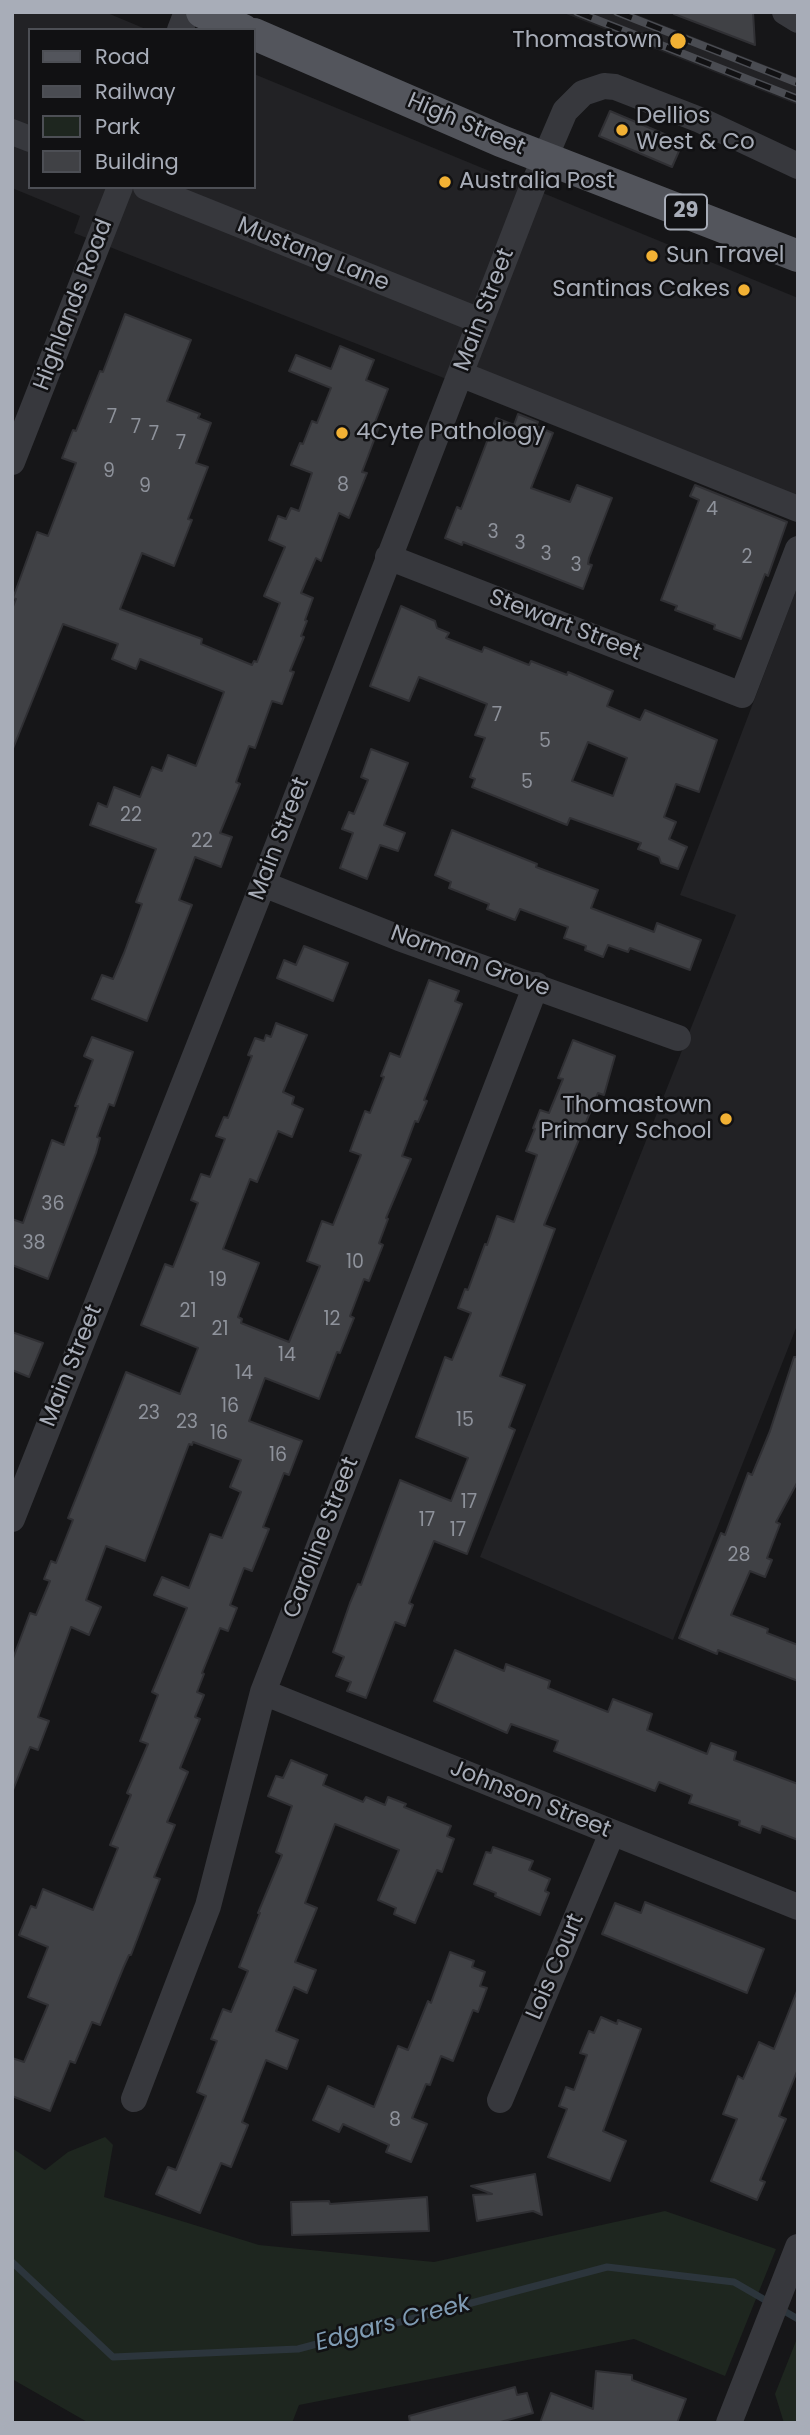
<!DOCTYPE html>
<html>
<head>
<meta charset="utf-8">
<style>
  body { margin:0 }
  #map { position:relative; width:810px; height:2435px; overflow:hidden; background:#161618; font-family:Poppins,sans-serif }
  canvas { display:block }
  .frame { position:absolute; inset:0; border:14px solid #a8adb8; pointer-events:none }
  .legend { position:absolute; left:28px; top:28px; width:228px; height:161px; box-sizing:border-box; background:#111113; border:2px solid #4d4f55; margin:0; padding:9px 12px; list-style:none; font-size:21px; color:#a8adb8 }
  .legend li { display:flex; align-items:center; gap:14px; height:35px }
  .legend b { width:35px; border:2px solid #4d4f55 }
</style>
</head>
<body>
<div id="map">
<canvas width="810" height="2435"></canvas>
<div class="frame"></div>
<ul class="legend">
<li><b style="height:9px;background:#53555c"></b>Road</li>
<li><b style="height:9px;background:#4a4c52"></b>Railway</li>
<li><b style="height:19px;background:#1e261f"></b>Park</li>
<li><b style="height:19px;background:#404145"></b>Building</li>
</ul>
</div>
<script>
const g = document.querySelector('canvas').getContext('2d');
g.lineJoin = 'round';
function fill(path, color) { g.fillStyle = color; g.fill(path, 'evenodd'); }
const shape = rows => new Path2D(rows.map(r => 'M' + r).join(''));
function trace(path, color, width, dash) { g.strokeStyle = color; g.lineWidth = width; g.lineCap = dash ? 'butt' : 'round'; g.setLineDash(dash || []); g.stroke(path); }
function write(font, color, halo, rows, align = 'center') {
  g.font = font + ' Poppins,sans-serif'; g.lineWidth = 5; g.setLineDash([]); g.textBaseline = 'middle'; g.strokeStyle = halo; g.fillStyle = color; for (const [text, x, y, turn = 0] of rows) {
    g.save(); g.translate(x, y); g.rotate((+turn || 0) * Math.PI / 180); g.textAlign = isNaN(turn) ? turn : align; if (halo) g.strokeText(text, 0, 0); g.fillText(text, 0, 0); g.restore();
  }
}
const built = shape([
  [12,12,105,12,148,30,30,30,30,187,254,187,254,74,798,298,798,505,472,389,74,233,80,216,12,188],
  [561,12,630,12,798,78,798,105],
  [798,585,798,1323,673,1640,480,1557,736,915,680,895]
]);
const green = shape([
  [105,2137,113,2145,104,2197,259,2245,434,2262,665,2211,776,2249,725,2376,634,2339,299,2405,292,2423,89,2423,12,2379,12,2148,45,2170,68,2152],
  [798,2336,798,2423,784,2423,775,2394]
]);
const stream = shape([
  [12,2262,113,2357,298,2349,607,2267,734,2282,798,2319]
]);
const building = shape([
  [675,12,753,12,755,45,674,14,675,12],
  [610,111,683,142,672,167,599,136,610,111],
  [125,314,191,340,167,401,200,414,198,418,211,423,196,463,208,467,188,519,192,520,174,566,142,553,120,609,202,639,201,644,252,665,254,661,257,662,280,603,264,596,285,547,269,540,278,516,286,519,291,508,299,511,312,473,291,465,300,443,303,444,312,421,317,423,331,388,289,371,296,355,331,369,340,346,374,360,366,380,388,389,374,425,379,427,362,472,367,473,349,518,339,513,321,561,316,558,301,593,313,598,305,620,307,621,301,636,304,637,290,671,294,672,282,704,272,701,255,748,249,746,236,782,240,784,220,833,232,837,221,867,195,857,179,900,192,905,147,1021,92,999,102,975,113,979,124,953,142,904,136,902,156,849,90,825,98,803,107,807,114,787,140,797,152,767,162,771,168,755,196,766,224,692,140,659,136,669,112,659,118,644,63,624,12,751,12,609,16,599,13,598,37,532,48,536,76,463,62,458,73,430,76,431,100,371,103,372,125,314],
  [518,414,538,422,536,426,553,433,531,488,570,502,577,485,612,498,589,558,588,564,592,565,583,589,463,542,462,545,445,538,457,507,461,509,496,418,514,425,518,414],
  [695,485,787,522,768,576,765,574,741,639,714,629,715,625,675,610,677,606,661,600,699,500,690,496,695,485],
  [401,606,435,621,437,628,449,633,446,638,482,652,484,647,529,665,531,661,567,675,568,672,613,691,607,706,640,720,645,710,717,740,699,792,676,784,664,817,676,822,669,839,687,847,678,869,661,863,659,857,638,849,641,843,570,818,567,825,472,787,475,779,470,777,485,738,475,735,487,704,419,677,409,701,370,686,401,606],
  [588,742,627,758,613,796,572,781,588,742],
  [371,749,408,763,384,825,405,833,398,851,380,845,367,879,340,868,353,833,342,829,349,812,354,814,368,780,361,777,371,749],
  [452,830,537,864,536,867,598,890,591,908,654,932,657,923,701,940,690,970,630,948,628,952,608,945,603,957,585,950,586,946,564,938,568,927,520,909,515,920,487,909,489,904,449,888,451,882,435,875,452,830],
  [304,946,348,963,333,1001,277,978,284,960,296,965,304,946],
  [429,980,459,991,455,1001,462,1004,424,1100,427,1101,418,1122,415,1121,402,1156,411,1159,386,1218,388,1219,379,1243,383,1245,369,1281,364,1279,350,1316,354,1318,340,1353,337,1352,319,1399,265,1378,249,1421,302,1441,289,1475,284,1473,263,1527,269,1529,252,1571,244,1568,230,1605,237,1608,228,1631,220,1628,202,1673,204,1674,197,1692,204,1695,195,1717,200,1719,180,1768,188,1772,167,1822,175,1825,154,1877,160,1879,131,1955,129,1955,124,1966,100,2025,92,2022,75,2063,70,2061,50,2111,12,2096,12,2058,24,2062,48,2005,28,1997,48,1947,19,1935,31,1906,36,1908,43,1889,93,1910,118,1848,110,1845,131,1795,127,1793,148,1744,140,1741,158,1695,152,1692,187,1608,154,1595,162,1577,189,1588,210,1534,222,1538,241,1492,230,1487,241,1460,193,1442,192,1445,189,1444,145,1561,106,1546,86,1600,101,1607,89,1635,71,1627,38,1717,49,1721,38,1750,30,1747,13,1790,12,1661,30,1613,36,1615,50,1581,44,1579,51,1561,56,1563,73,1520,68,1518,126,1372,180,1394,198,1348,141,1325,165,1264,173,1267,181,1247,198,1203,191,1200,201,1174,210,1177,225,1139,216,1136,224,1117,228,1118,252,1056,248,1055,255,1038,264,1041,266,1035,271,1037,276,1023,307,1035,283,1092,294,1097,292,1104,303,1109,292,1137,278,1131,257,1182,250,1179,223,1249,259,1263,238,1317,242,1319,241,1323,289,1342,320,1266,307,1261,322,1221,333,1225,361,1155,350,1151,365,1111,370,1113,384,1077,381,1076,390,1053,400,1057,429,980],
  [92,1037,133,1052,114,1106,109,1104,97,1137,100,1138,96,1153,48,1279,12,1265,12,1219,23,1223,52,1140,64,1145,78,1106,75,1106,93,1060,84,1056,92,1037],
  [573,1040,615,1056,604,1095,598,1093,544,1225,555,1229,500,1376,525,1385,509,1427,515,1430,467,1554,434,1541,409,1603,413,1605,405,1626,395,1622,366,1698,347,1691,351,1682,336,1676,344,1657,333,1652,350,1603,358,1584,361,1585,400,1480,451,1501,468,1458,416,1437,445,1357,452,1360,471,1313,458,1308,465,1289,468,1290,485,1244,487,1245,497,1216,514,1222,537,1155,526,1151,535,1129,533,1128,540,1110,549,1113,563,1079,558,1078,573,1040],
  [12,1332,43,1343,29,1377,12,1370,12,1332],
  [794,1357,798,1357,798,1481,776,1522,780,1524,767,1558,772,1560,765,1577,750,1571,731,1615,768,1629,767,1633,798,1645,798,1681,718,1650,717,1654,679,1638,721,1533,725,1535,748,1473,752,1475,770,1431,794,1357],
  [455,1650,504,1671,506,1664,550,1681,548,1688,608,1712,613,1699,652,1714,647,1730,707,1754,711,1743,736,1752,734,1760,798,1784,798,1840,762,1826,760,1833,739,1825,740,1821,689,1803,692,1795,659,1782,655,1791,554,1751,558,1741,511,1724,507,1733,434,1701,455,1650],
  [291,1760,327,1775,323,1785,363,1802,366,1797,385,1805,388,1797,406,1804,404,1807,451,1826,447,1836,454,1839,442,1872,437,1870,415,1923,394,1914,396,1908,378,1900,399,1850,335,1824,305,1903,317,1908,295,1962,316,1970,307,1993,294,1987,276,2031,298,2040,287,2069,266,2060,242,2122,248,2125,231,2167,221,2163,200,2213,156,2194,168,2167,176,2170,206,2096,197,2092,217,2041,211,2039,223,2009,231,2012,248,1971,239,1967,260,1913,258,1913,282,1855,276,1852,292,1806,268,1796,276,1776,283,1778,291,1760],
  [493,1847,533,1861,529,1870,550,1879,545,1891,549,1893,540,1915,495,1896,496,1893,474,1884,486,1852,491,1853,493,1847],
  [645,1902,764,1949,747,1993,602,1934,615,1903,641,1913,645,1902],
  [450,1952,474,1961,472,1967,485,1972,480,1986,487,1988,478,2012,473,2010,453,2061,441,2056,430,2085,426,2084,412,2118,427,2124,411,2162,386,2152,389,2145,343,2124,339,2132,313,2120,328,2086,374,2107,398,2046,408,2050,428,2001,431,2003,450,1952],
  [797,1991,798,2069,779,2116,786,2119,760,2180,765,2182,757,2200,711,2181,737,2119,723,2114,738,2076,743,2079,759,2042,774,2049,797,1991],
  [601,2017,617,2024,618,2020,641,2029,603,2131,626,2141,610,2181,548,2157,567,2109,559,2106,566,2087,574,2090,587,2055,580,2053,589,2031,594,2033,601,2017],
  [535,2174,542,2215,533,2211,477,2221,473,2195,492,2194,471,2186,535,2174],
  [427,2197,429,2231,292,2235,291,2202,329,2201,330,2204,427,2197],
  [596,2371,632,2375,632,2380,686,2399,677,2423,540,2423,551,2393,593,2409,596,2371],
  [515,2387,517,2395,527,2393,533,2413,497,2423,410,2423,409,2416,515,2387]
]);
const minor = shape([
  [785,12,798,20],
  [180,30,187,12],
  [12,132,30,139],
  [146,187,480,321],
  [460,374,798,509],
  [12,462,120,187],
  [388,557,742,695,798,549],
  [263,884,399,938,678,1038],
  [12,1519,263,884,532,188,565,111,583,93,604,86,615,87,700,120,798,166],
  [263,1692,798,1907],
  [134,2099,208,1906,263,1692,536,985],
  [500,2100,612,1833],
  [729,2423,798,2247]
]);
const major = shape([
  [202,12,243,30],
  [254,34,501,141,798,256]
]);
const rail = shape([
  [577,12,798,99],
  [617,12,798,83]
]);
const markers = [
  [678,41,9,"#f2b134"],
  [622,130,7,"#f2b134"],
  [445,182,7,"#f2b134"],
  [652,256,7,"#f2b134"],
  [744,290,7,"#f2b134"],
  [342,433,7,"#f2b134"],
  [726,1119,7,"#f2b134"]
];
const numberNames = [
  ["7",112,418],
  ["7",136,428],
  ["7",154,435],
  ["7",181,444],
  ["9",109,472],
  ["8",343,486],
  ["9",145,487],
  ["4",712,510],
  ["3",493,533],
  ["3",520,544],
  ["3",546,555],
  ["2",747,558],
  ["3",576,566],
  ["7",497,716],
  ["5",545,742],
  ["5",527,783],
  ["22",131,816],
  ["22",202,842],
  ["36",53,1205],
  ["38",34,1244],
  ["10",355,1263],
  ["19",218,1281],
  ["21",188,1312],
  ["12",332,1320],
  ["21",220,1330],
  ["14",287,1356],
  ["14",244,1374],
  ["16",230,1407],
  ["23",149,1414],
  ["15",465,1421],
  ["23",187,1423],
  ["16",219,1434],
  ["16",278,1456],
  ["17",469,1503],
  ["17",427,1521],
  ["17",458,1531],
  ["28",739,1556],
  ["8",395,2121]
];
const shields = [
  [686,212,42]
];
const shieldNames = [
  ["29",686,212]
];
const poiNames = [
  ["Thomastown",662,41,"right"],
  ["Dellios",636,117],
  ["West & Co",636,143],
  ["Australia Post",459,182],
  ["Sun Travel",666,256],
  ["Santinas Cakes",730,290,"right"],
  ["4Cyte Pathology",356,433],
  ["Thomastown",712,1106,"right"],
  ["Primary School",712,1132,"right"]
];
const streetNames = [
  ["High Street",466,125,23],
  ["Mustang Lane",313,255,22],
  ["Highlands Road",74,305,-69],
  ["Main Street",485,310,-69],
  ["Stewart Street",565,626,21],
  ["Main Street",280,839,-69],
  ["Norman Grove",470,962,20],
  ["Main Street",72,1366,-68],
  ["Caroline Street",322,1538,-69],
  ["Johnson Street",530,1800,22],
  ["Lois Court",556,1967,-67]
];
const waterNames = [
  ["Edgars Creek",393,2324,-15]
];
fill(built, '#222225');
fill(green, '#1e261f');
trace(stream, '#2c353c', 7);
fill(building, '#404145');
trace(building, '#303034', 2);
trace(minor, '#37383d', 26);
trace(major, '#53555c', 32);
trace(rail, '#4a4c52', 8);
trace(rail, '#111113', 5, [16]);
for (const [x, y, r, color] of markers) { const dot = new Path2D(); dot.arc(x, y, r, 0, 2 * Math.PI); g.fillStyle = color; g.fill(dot); trace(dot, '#111113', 2.5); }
write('19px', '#8e929b', null, numberNames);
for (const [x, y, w] of shields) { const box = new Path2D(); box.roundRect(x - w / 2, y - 17.5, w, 35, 5); g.fillStyle = '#111113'; g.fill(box); trace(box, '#a8adb8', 2); }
write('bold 21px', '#a8adb8', null, shieldNames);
write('23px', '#a8adb8', '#111113', poiNames, 'left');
write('23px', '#a8adb8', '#111113', streetNames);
write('italic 24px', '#7f9bb3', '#111113', waterNames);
</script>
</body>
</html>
